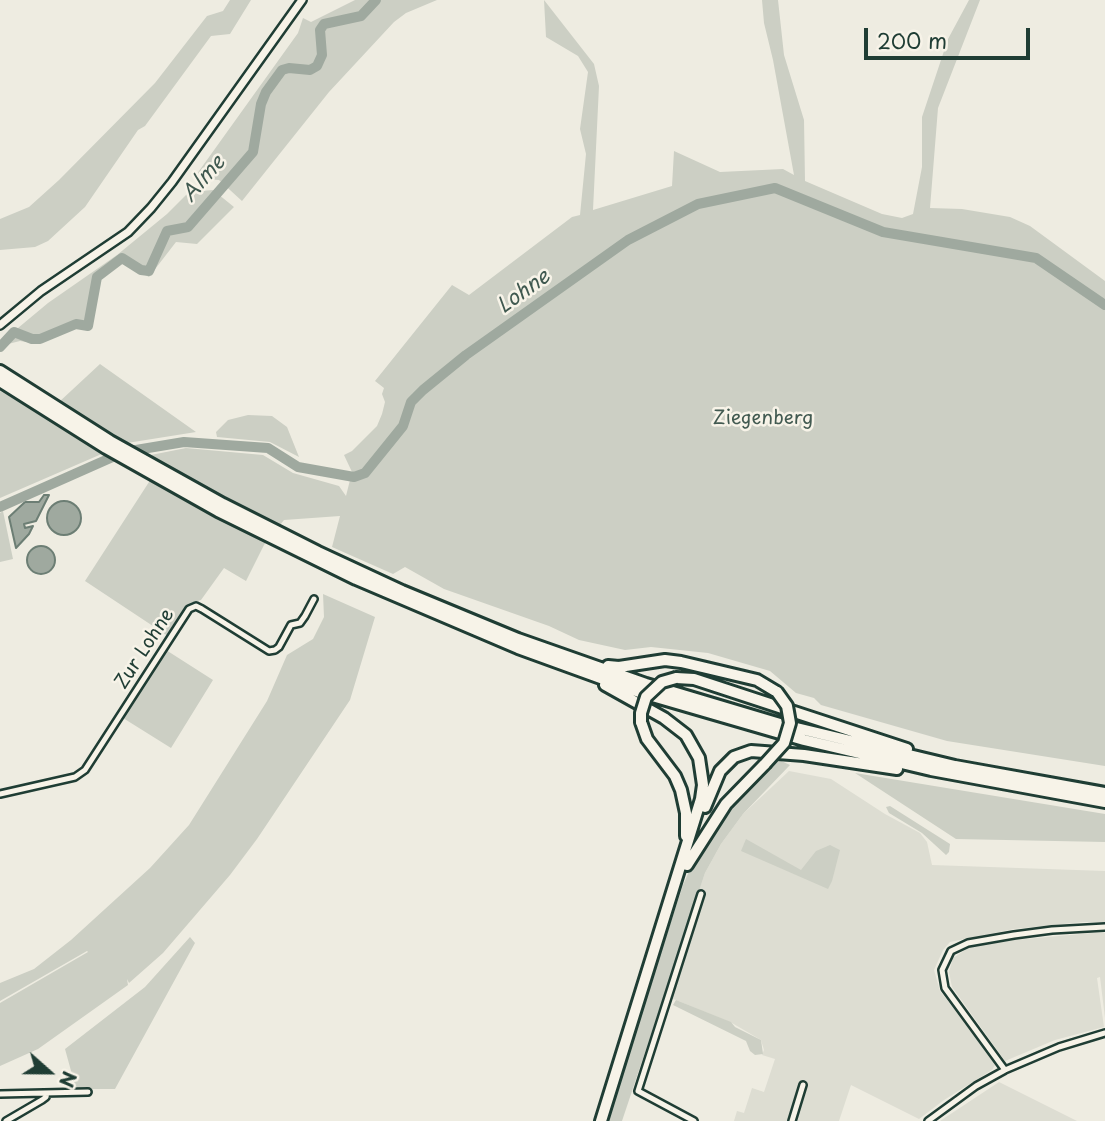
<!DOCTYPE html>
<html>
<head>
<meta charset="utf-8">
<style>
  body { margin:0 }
  #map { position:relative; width:1105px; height:1121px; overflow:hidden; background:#eeece1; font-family:"Playpen Sans",sans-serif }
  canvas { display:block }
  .north { position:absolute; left:14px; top:1037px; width:70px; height:70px; -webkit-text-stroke:5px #f7f3e8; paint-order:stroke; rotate:111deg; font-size:19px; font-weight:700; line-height:28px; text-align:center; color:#1f3d34 }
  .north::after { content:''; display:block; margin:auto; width:24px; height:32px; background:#1f3d34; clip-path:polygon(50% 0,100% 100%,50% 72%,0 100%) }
  .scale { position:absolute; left:864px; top:28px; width:166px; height:32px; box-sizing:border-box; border:4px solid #1f3d34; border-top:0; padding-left:9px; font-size:21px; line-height:24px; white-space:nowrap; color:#1f3d34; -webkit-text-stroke:5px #f7f3e8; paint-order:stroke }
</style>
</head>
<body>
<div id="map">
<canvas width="1105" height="1121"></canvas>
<div class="north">N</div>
<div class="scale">200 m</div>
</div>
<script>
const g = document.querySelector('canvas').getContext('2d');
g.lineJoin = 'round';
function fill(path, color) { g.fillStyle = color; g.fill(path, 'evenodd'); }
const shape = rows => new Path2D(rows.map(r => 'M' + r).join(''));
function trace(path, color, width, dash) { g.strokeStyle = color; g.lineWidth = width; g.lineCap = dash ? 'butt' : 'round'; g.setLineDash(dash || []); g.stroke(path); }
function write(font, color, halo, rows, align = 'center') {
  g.font = font + ' "Playpen Sans",sans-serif'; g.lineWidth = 5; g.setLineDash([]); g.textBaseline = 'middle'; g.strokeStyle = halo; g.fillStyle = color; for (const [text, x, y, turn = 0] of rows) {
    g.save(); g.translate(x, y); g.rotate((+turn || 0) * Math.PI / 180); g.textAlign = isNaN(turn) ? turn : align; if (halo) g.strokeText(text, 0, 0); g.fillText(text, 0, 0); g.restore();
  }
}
const built = shape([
  [789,771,831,779,885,814,920,833,927,842,932,865,1105,871,1105,922,1083,922,1014,929,950,942,943,950,934,970,940,991,993,1059,995,1065,992,1070,944,1100,919,1119,851,1085,839,1121,734,1121,737,1111,744,1113,752,1088,764,1092,775,1059,762,1055,764,1050,761,1040,732,1023,671,998,704,896,698,893,705,873,721,844,743,814],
  [1092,933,1105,933,1105,1018,1100,977,1097,978,1104,1027,1055,1040,1005,1061,952,987,949,972,953,958,970,947,1015,940],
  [999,1082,1077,1121,940,1121]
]);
const green = shape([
  [230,0,251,0,230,34,211,36,145,126,138,130,85,207,48,241,35,247,0,250,0,219,29,207,59,180,155,83,207,16,223,11],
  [355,0,437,0,406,13,394,22,329,92,242,201,219,180,194,178,298,33,303,18,311,22],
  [544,0,594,64,599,86,593,210,672,186,674,151,720,172,783,169,794,175,773,60,764,23,762,0,778,0,784,55,804,120,805,181,882,214,902,218,913,214,922,167,922,117,948,39,969,0,980,0,938,108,930,208,962,209,1010,217,1030,226,1105,281,1105,766,947,741,821,705,814,698,796,693,770,671,708,653,651,647,625,650,579,640,549,626,444,589,405,567,393,574,332,547,340,516,284,520,264,545,246,581,224,568,201,600,190,603,168,636,85,581,149,482,151,455,186,448,263,455,293,473,339,486,346,496,352,472,344,455,352,451,377,426,382,414,385,402,382,394,384,388,375,381,452,285,469,295,572,217,580,215,586,154,580,129,588,72,578,56,546,37],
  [213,190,234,207,197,244,176,242,149,277,122,262,97,283,91,325,87,329,70,328,39,344,20,341,0,346,0,343,48,303,117,255,167,214,189,192],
  [100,364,196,432,127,443,0,498,0,391,44,416],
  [248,415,272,416,287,427,299,457,270,442,217,437,216,432,228,420],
  [3,511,13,559,0,562,0,513],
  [323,594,375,617,350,700,257,839,230,875,163,953,129,983,127,979,128,985,38,1049,0,1066,0,1003,88,952,87,951,0,1001,0,983,34,969,71,940,150,868,189,825,267,701,287,655,313,639,324,617],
  [166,650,213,680,171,748,123,718],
  [777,759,790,765,743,814,721,844,705,873,622,1121,606,1121,683,885,698,851,715,824],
  [855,773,1105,814,1105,842,956,839],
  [890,806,950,844,949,852,946,855,922,833,889,813,886,807],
  [746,839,801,870,816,851,830,845,840,850,832,881,828,889,741,851],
  [190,937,195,943,115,1089,76,1089,65,1049,145,987],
  [676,1000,731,1022,735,1027,761,1040,763,1054,755,1055,750,1051,746,1041,673,1005]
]);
const water = shape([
  [44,495,49,495,36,521,24,524,25,528,33,526,29,534,16,548,9,517,25,502,39,502,44,495],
  '47 518a17 17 0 1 1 34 0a17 17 0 1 1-34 0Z',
  '27 560a14 14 0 1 1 28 0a14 14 0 1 1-28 0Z'
]);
const river = shape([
  [0,347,14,332,32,339,40,339,76,324,88,326,97,277,122,258,141,270,149,271,167,231,188,227,253,152,261,104,266,92,282,70,289,68,310,70,317,66,322,55,320,30,324,24,361,16,376,0],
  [0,507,124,452,184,442,268,448,298,467,354,477,365,473,403,426,411,402,423,390,466,355,628,240,698,204,775,188,883,232,1036,258,1105,305]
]);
const minor = shape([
  [0,794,75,777,85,770,189,609,196,606,202,609,269,651,275,650,279,647,291,625,300,623,305,616,314,599],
  [1005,1070,945,988,942,970,951,951,968,943,1014,935,1052,930,1105,927],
  [0,1094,88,1092],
  [6,1121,42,1100,46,1097,47,1093],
  [694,1121,638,1091,701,894],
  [792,1121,803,1085],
  [928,1121,976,1086,1005,1070,1059,1047,1105,1033]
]);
const tertiary = shape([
  [0,325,41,291,128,232,151,208,172,182,302,0]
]);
const motorway = shape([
  [0,371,110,441,223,504,318,552,402,591,518,639,646,684,780,724,955,766,1105,793],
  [0,381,106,448,218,511,356,579,518,648,642,693,804,740,931,770,1105,802],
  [608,666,619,667,665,660,681,662,757,680,777,692],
  [676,678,694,679,907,749],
  [641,722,647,739,675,776,681,790,686,813,686,836],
  [705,807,720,771,734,757,751,751,804,755,897,769],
  [687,865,726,804,765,764],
  [601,1121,701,799,703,785,699,758,686,735,664,718,605,685]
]);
const motorwayBridge = shape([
  [641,722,641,713,646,697,662,682,676,678],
  [765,764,784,743,790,723,787,706,777,692]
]);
const parkNames = [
  ["Ziegenberg",763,419]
];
const streetNames = [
  ["Zur Lohne",145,649,-57]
];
const waterNames = [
  ["Alme",204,179,-49],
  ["Lohne",524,292,-36]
];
fill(built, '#ddddd2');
fill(green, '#cccfc4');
fill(water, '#9fa99f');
trace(water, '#6c7e74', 2);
trace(river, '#9fa99f', 10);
trace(minor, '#1f3d34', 10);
trace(tertiary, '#1f3d34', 12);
trace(motorway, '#1f3d34', 16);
trace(minor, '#f7f3e8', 5);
trace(tertiary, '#f7f3e8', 7);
trace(motorway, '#f7f3e8', 10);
trace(motorwayBridge, '#1f3d34', 16, []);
trace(motorwayBridge, '#f7f3e8', 10);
write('19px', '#425a51', '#f7f3e8', parkNames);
write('19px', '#1f3d34', '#f7f3e8', streetNames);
write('italic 21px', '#3f584f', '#f7f3e8', waterNames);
</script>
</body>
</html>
